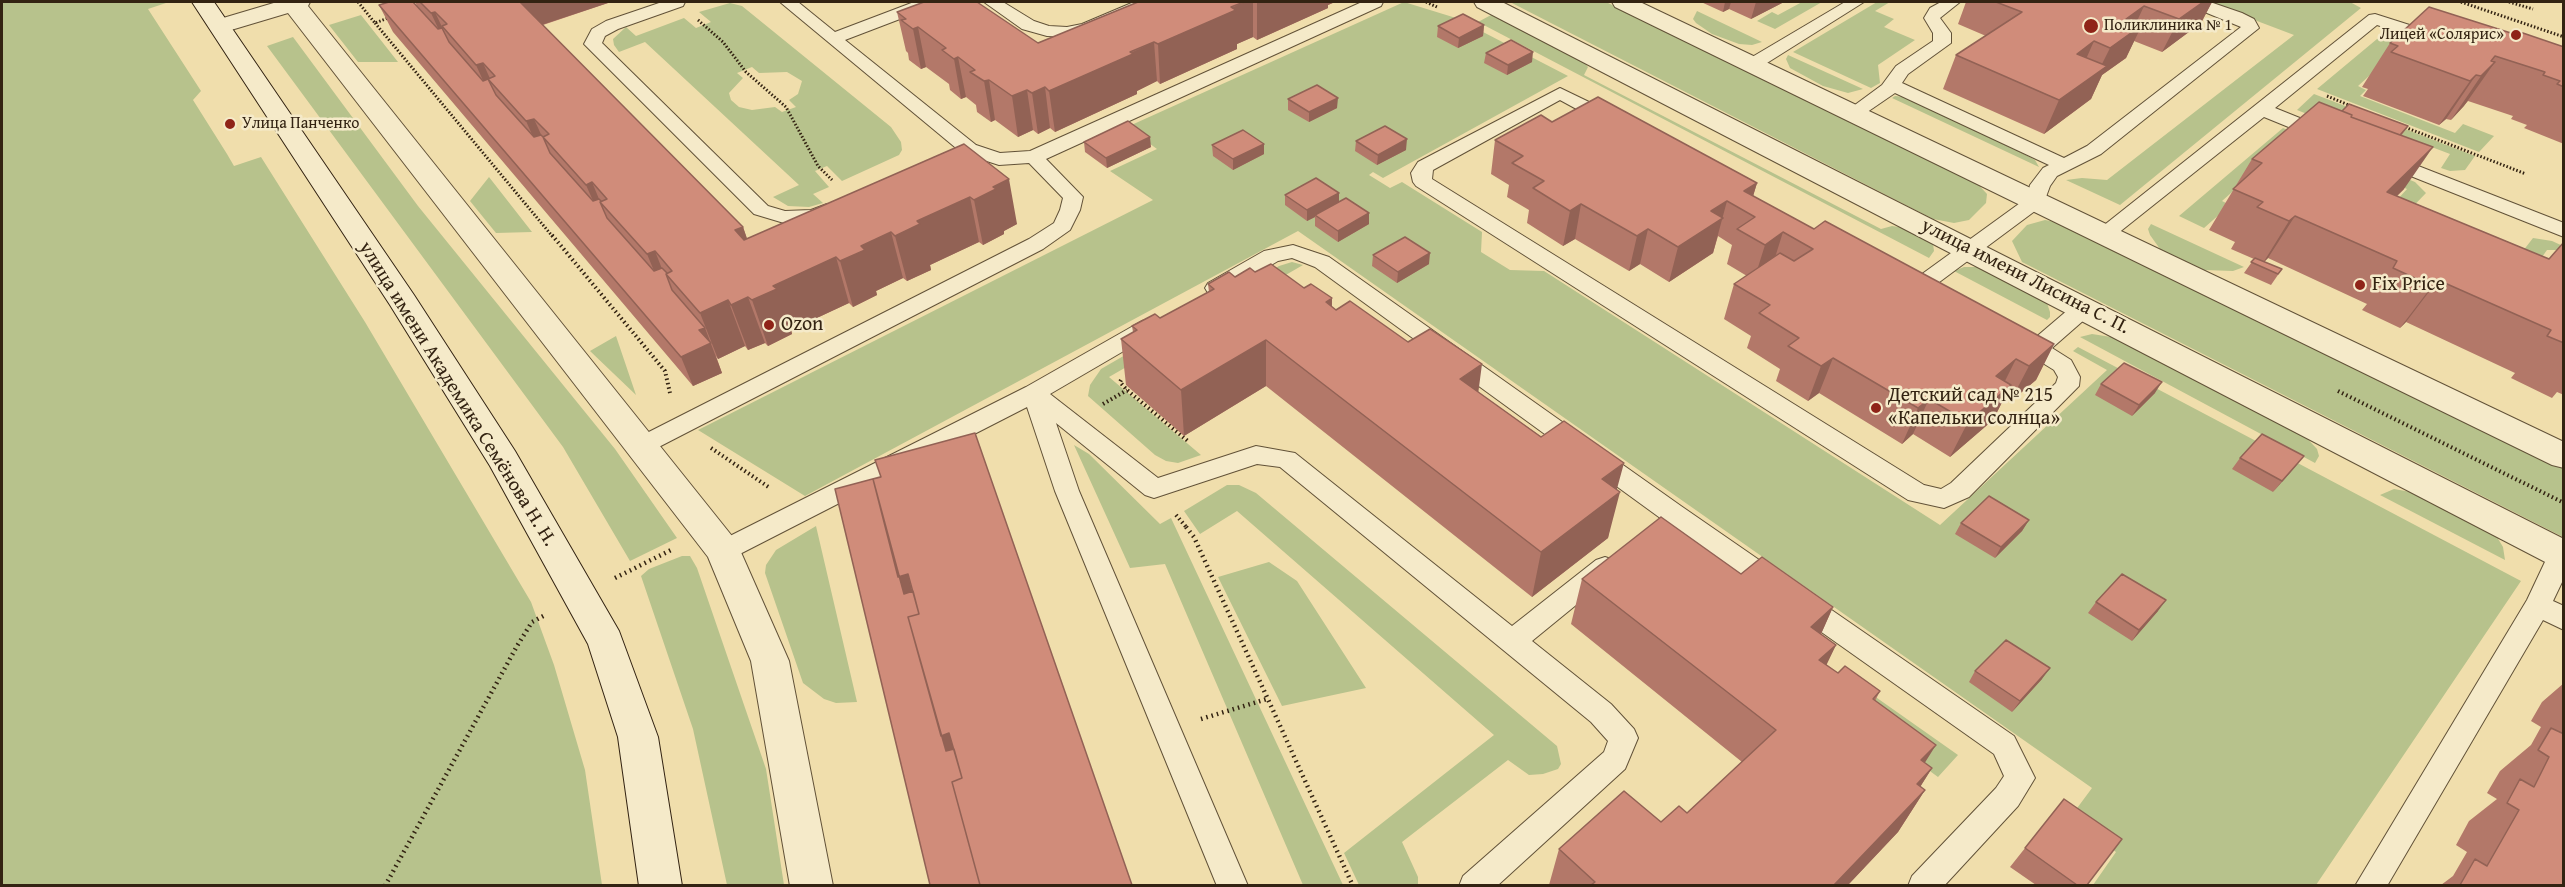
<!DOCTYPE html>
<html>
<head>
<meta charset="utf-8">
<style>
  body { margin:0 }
  #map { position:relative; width:2565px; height:887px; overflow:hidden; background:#f0deac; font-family:"Gentium Book Plus",serif }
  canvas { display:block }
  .frame { position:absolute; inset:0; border:3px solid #332312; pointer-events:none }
</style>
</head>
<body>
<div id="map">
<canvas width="2565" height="887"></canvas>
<div class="frame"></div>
</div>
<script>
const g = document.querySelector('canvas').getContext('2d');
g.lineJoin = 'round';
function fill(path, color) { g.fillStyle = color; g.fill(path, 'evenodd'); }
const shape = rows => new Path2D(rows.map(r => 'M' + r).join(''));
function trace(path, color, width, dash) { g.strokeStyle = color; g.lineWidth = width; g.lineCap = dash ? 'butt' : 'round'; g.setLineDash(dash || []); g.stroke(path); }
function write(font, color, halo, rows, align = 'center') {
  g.font = font + ' "Gentium Book Plus",serif'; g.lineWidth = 5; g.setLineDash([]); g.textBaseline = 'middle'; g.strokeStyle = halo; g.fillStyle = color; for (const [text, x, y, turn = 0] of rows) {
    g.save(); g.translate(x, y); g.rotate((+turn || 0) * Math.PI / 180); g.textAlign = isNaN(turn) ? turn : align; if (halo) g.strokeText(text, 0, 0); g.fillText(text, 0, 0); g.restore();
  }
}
const green = shape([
  [2,2,165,2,166,3,148,9,201,91,193,100,227,154,234,166,261,157,365,322,531,602,554,665,585,770,602,885,2,885],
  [1404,2,1456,18,1568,76,1383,178,1373,172,1369,175,1390,188,1402,182,1482,232,1481,252,1510,270,1544,271,1940,525,2107,370,2073,351,2078,347,2521,581,2316,885,2093,885,2116,852,2069,819,2092,788,1298,231,805,496,698,430,1153,200,1110,171,1157,149,1127,127],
  [1510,2,1606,2,1976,182,1987,194,1986,203,1969,220,1954,223,1933,219],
  [1802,2,1822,2,1775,29,1757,21,1772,12,1778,15],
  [1877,2,1890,2,1875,11,1894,19,1884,27,1915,40,1878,65,1880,83,1871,88,1793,52],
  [2207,2,2350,2,2361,8,2120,205,2066,180,2082,178,2107,180,2294,35],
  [730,3,742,6,891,127,901,142,902,150,899,155,842,181,827,166,815,171,829,187,813,194,823,203,809,207,788,206,773,197,799,185,645,42,619,52,614,45,613,39,626,27,636,36,684,18,696,28,711,22,699,12],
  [752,67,759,73,787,72,802,81,798,94,789,100,796,107,782,112,775,107,752,110,739,107,731,100,729,93,743,78,737,73],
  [1697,11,1762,42,1752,45,1739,44,1712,34,1696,23,1693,19],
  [361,15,398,62,358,62,329,25],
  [1491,15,1584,62,1588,67,1584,75,1881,229,1892,226,1906,228,1933,244,1934,251,1929,258,1478,22],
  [2386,36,2398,37,2400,48,2358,86,2366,90,2360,96,2455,133,2463,124,2494,136,2479,152,2317,89,2377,39],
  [293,37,418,206,615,449,677,538,630,561,563,447,267,46],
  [1788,55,1863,89,1848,93,1823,86,1790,68,1786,59],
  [2314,94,2475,156,2465,170,2450,171,2441,168,2450,154,2319,104,2307,114,2297,110],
  [1895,96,1904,97,2026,155,2035,160,2039,167,1892,98],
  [2283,128,2415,182,2426,193,2400,220,2385,213,2407,189,2292,139,2222,201,2230,205,2204,228,2179,216],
  [489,177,532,232,496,233,470,201],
  [2045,220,2061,223,2563,467,2563,537,2022,262,2012,241,2027,225],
  [2151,224,2244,267,2233,271,2204,270,2160,249,2150,235,2148,229],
  [2533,238,2552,241,2563,246,2557,250,2547,250,2528,277,2509,269],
  [1292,262,1303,265,1109,377,1201,455,1178,463,1166,461,1155,455,1088,396,1090,385,1101,369,1279,266],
  [1964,267,1978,267,1991,271,2046,300,2050,312,2050,317,2047,320,1954,271],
  [2092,334,2111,337,2130,343,2300,431,2317,449,2319,456,2315,463,2080,337],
  [616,336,636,395,590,351],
  [1074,445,1089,454,1160,524,1171,518,1343,885,1303,885,1165,564,1130,568],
  [1227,485,1239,485,1256,493,1557,746,1561,764,1558,769,1543,774,1529,775,1508,760,1402,842,1418,877,1418,885,1359,885,1344,853,1494,735,1237,511,1200,534,1184,511],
  [2394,489,2411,492,2494,532,2503,547,2505,560,2380,495],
  [816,526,857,702,836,703,824,699,803,683,765,573,766,565,776,550],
  [682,556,690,556,697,568,766,769,784,885,727,885,693,729,641,576,649,569],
  [1269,562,1297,581,1366,688,1282,706,1218,577],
  [1860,686,1958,755,1938,777,1841,706]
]);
const pathFar2 = shape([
  [358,2,375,23,388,18],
  [1426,2,1437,7],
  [2461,2,2564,37],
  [2509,2,2533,9],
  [698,20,723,42,746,72,786,107,818,166,832,180],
  [375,23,553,237],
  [2327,96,2351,106],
  [2402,126,2526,174]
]);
const pathFar1 = shape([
  [552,235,665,371,670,393],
  [1121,380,1120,382,1127,390,1189,442],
  [2338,391,2564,503],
  [1103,404,1127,390],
  [711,448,770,488],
  [1176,515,1187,528]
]);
const path = shape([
  [1186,527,1194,537,1353,886],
  [615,578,673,549],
  [1201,719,1267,699],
  [385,886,517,646,532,622,545,615]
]);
const service = shape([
  [662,2,685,2,683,6,618,29,605,36,602,43,768,206,785,211,811,210,827,204,834,206,837,210,834,214,814,222,784,223,754,214,584,44,592,29,606,21,662,2],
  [780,2,798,2,835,32,914,2,936,2,934,6,845,40,976,145,1000,153,1030,151,1362,2,1383,2,1381,6,1046,159,1083,197,1080,210,1070,230,1043,249,649,452,641,455,633,452,629,446,633,440,1029,239,1054,223,1060,210,1063,198,1029,163,999,165,962,153,780,2],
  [984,2,1003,2,1034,21,1049,26,1067,27,1082,24,1134,2,1155,2,1153,6,1093,32,1067,37,1047,36,1022,29,984,2],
  [1845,2,1864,2,1759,68,1747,68,1744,64,1747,60,1845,2],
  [1941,2,1960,2,1940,18,1951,33,1951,43,1908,74,1902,83,2064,158,2087,146,2241,27,2190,6,2188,2,2210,2,2242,13,2254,19,2259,28,2101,154,2057,176,2050,186,2043,205,1934,286,1944,294,1941,299,1933,301,1911,292,1908,287,1911,282,2027,198,2030,185,2043,168,2049,165,1895,93,1860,117,1846,117,1844,113,1882,85,1896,66,1933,41,1933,33,1924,18,1930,8,1941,2],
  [2375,14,2441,35,2444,39,2441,43,2435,44,2377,25,2275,108,2332,131,2334,135,2332,139,2318,139,2264,117,2112,238,2105,240,2098,238,2095,234,2098,230,2369,15,2375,14],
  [1560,88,1618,116,1620,120,1618,124,1611,126,1604,124,1560,100,1433,170,1432,179,1924,485,1941,489,1951,483,2056,383,2058,377,2054,370,2012,344,2009,339,2012,334,2020,332,2035,338,2076,303,2084,301,2092,303,2095,308,2092,313,2052,348,2071,360,2080,377,2079,386,1969,497,1944,508,1908,500,1416,186,1413,182,1411,173,1418,162,1560,88],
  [2385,153,2564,223,2564,237,2378,163,2375,159,2378,155,2385,153],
  [1293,245,1329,257,1681,506,2014,736,2035,778,2018,806,1944,886,1908,886,1912,876,1996,788,2004,776,1994,754,1663,520,1315,267,1292,258,1278,261,1224,293,1216,295,1208,293,1205,288,1208,283,1264,251,1293,245],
  [1150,319,1158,321,1161,326,1158,331,1050,394,1158,478,1256,446,1295,453,1512,626,1596,560,1605,557,1614,560,1618,567,1614,574,1532,641,1611,704,1634,729,1638,738,1625,769,1497,886,1459,886,1463,876,1604,752,1608,741,1591,722,1280,467,1257,464,1154,498,1145,495,1056,423,1079,491,1248,886,1217,886,1055,491,1027,407,732,558,723,561,714,558,710,551,714,544,1026,387,1142,321,1150,319],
  [2561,544,2564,545,2564,578,2553,601,2564,606,2564,630,2543,620,2387,886,2355,886,2527,600,2552,547,2561,544]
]);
const minor = shape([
  [277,2,310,2,308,6,736,541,789,661,833,886,790,886,751,661,708,557,288,13,221,33,213,31,209,26,213,21,277,2],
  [1474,2,1502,2,2564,539,2564,569,2551,565,1477,7,1474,2],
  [1612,2,1640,2,2564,442,2564,468,2552,465,1615,7,1612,2]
]);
const secondary = shape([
  [192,2,214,2,414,295,515,451,619,631,658,737,682,886,639,886,618,737,588,644,490,466,390,305,192,2]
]);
const wall = shape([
  [415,2,611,2,543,25,743,227,747,239,964,144,1017,224,1004,231,1004,234,983,245,979,242,930,265,931,270,907,281,903,278,876,291,877,295,853,307,849,303,791,330,792,334,768,346,765,343,748,350,745,346,718,359,716,356,722,373,693,386,393,32,379,5,417,6],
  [1138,2,1335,2,1328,5,1328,8,1257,40,1253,37,1237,44,1237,49,1160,84,1157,81,1137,91,1137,94,1055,132,1050,128,1038,134,1033,130,1018,137,995,120,991,122,977,112,976,105,966,97,961,99,950,90,949,84,926,67,921,69,909,60,908,53,906,51,897,12,1038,43],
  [1701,2,1784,2,1751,19,1729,9,1723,12],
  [1966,2,2212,2,2201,23,2162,52,2134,41,2126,58,2102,75,2091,99,2044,134,1943,89,1956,55,1986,36,1958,24],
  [1484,25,1483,36,1458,48,1437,37,1438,26],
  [2514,34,2564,47,2564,144,2524,128,2527,125,2511,119,2513,116,2468,101,2451,120,2446,119,2439,125,2363,96,2368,89,2362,87,2390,43],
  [1486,53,1532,62,1507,75,1484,63],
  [1288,99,1337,108,1309,122,1288,110],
  [2342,111,2408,126,2401,136,2404,189,2397,196,2549,259,2564,242,2564,395,2557,392,2552,398,2511,378,2515,373,2406,322,2400,328,2362,310,2367,304,2268,258,2264,262,2282,269,2271,285,2244,273,2254,259,2231,249,2235,242,2209,230,2252,159],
  [1552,122,1757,183,1753,196,1814,229,2054,344,2036,380,2010,402,2004,398,1993,420,1950,457,1913,434,1902,444,1819,393,1808,401,1776,381,1780,369,1747,348,1751,336,1724,319,1734,284,1747,276,1727,264,1732,245,1718,236,1713,253,1669,282,1640,264,1629,271,1575,239,1563,246,1527,223,1529,210,1507,197,1509,185,1491,174,1495,140],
  [1356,141,1406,150,1377,165,1355,151],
  [1084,142,1151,147,1107,168,1085,152],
  [1212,145,1264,154,1233,170,1213,156],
  [1285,195,1339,202,1369,224,1338,242,1315,226,1315,217,1307,221,1285,205],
  [1373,255,1429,264,1397,283,1372,266],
  [1255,272,1304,288,1332,298,1332,307,1336,310,1478,392,1617,490,1608,538,1532,597,1266,386,1184,436,1126,385,1121,339,1133,332,1132,326,1160,318,1209,292,1208,284],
  [2101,384,2155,393,2132,416,2095,395],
  [2240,458,2295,467,2273,492,2232,469],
  [2029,520,2022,531,1995,558,1955,534,1961,523],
  [1741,574,1833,607,1821,634,1836,645,1826,664,1838,673,1880,691,1875,701,1925,763,1932,768,1920,787,1925,790,1898,832,1848,885,1549,885,1559,849,1661,822,1687,813,1742,762,1571,624,1582,579],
  [2096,602,2158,611,2132,641,2088,613],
  [1975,671,2042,679,2012,712,1969,682],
  [2564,683,2564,885,2441,885,2453,876,2467,852,2456,845,2469,821,2497,799,2487,793,2500,771,2531,745,2541,727,2531,721,2542,702],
  [2064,799,2087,885,2036,885,2010,867]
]);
const shadedWall = shape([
  [504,2,611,2,517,33],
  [1244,2,1253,2,1253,37,1237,44,1237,49,1160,84,1158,44],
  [1257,2,1335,2,1328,5,1328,8,1257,40],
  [1725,2,1731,2,1729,9,1723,12],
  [1756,2,1784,2,1751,19],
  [2203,2,2212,2,2201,23,2162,52,2179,19],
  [2144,6,2132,32,2142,25,2126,58,2102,75,2091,99,2044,134,2059,100,2098,72,2110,48,2126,19],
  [435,12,455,55,451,56,431,13],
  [1484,25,1483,36,1458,48,1459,38],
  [918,27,926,67,921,69,913,29],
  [2094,41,2079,75,2077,54],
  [1154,42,1157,81,1137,91,1137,94,1055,132,1049,91],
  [1533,52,1532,62,1507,75,1508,65],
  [958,57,966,97,961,99,954,59],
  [2495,62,2464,106,2451,120,2481,76],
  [483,63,492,83,488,79,496,109,476,65],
  [2476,75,2446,119,2439,125,2470,81],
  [989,80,995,120,991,122,984,81],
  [1045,87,1050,128,1038,134,1032,93],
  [1027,90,1033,130,1018,137,1012,96],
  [1338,98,1337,108,1309,122,1309,112],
  [534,119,554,163,546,166,526,121],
  [1150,137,1151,147,1107,168,1106,158],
  [1407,139,1406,150,1377,165,1378,155],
  [1264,144,1264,154,1233,170,1233,159],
  [2433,147,2404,189,2359,233,2387,192],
  [1009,179,1017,224,1004,231,1004,234,983,245,974,200,993,187],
  [592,182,611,228,606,230,586,185],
  [1757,183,1748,213,1744,191],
  [1339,193,1339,204,1315,215,1315,217,1307,221,1307,210],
  [970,197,979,242,930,265,931,270,907,281,895,236,917,221],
  [1727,201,1713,253,1669,282,1678,247,1711,211],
  [1581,204,1575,239,1563,246,1570,211],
  [1369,213,1369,224,1338,242,1338,231],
  [2295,216,2268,258,2263,263,2289,221],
  [743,227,759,273,735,230],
  [1648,229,1640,264,1629,271,1637,236],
  [891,232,903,278,876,291,877,295,853,307,840,261,861,246],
  [1783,232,1772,267,1754,280,1765,245],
  [655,251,673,297,666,300,647,254],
  [1430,253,1429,264,1397,283,1398,272],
  [836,257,849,303,791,330,792,334,768,346,752,300,773,286],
  [2438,280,2406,322,2400,328,2432,286],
  [748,297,765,343,748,350,731,305],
  [1332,298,1331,344,1326,302],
  [728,300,745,346,718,359,700,313],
  [705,328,722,373,693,386,681,357,699,330],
  [1266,340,1266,386,1184,436,1181,390],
  [2054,344,2036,380,2010,402,2029,366],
  [1833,358,1819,393,1808,401,1821,366],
  [2016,359,1998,395,1996,376],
  [1482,364,1476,410,1460,379],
  [2162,382,2155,393,2132,416,2139,405],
  [2011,385,1993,420,1950,457,1968,422],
  [1929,399,1913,434,1902,444,1918,408],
  [2304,456,2295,467,2273,492,2282,481],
  [1624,463,1615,496,1620,492,1608,538,1532,597,1541,552,1602,479],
  [2029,520,2022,531,1995,558,2001,547],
  [908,574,949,733,963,776,955,778,941,736,913,622,898,577],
  [2166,600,2158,611,2132,641,2139,630],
  [1833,607,1813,652,1811,627],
  [1836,645,1815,689,1819,660],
  [2050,668,2042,679,2012,712,2020,701],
  [1936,745,1909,788,1921,760],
  [1932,768,1905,811,1917,784],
  [1925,790,1898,832,1848,885,1834,885]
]);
const building = shape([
  [389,2,413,2,438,29,442,28,449,42,483,81,488,79,496,95,534,137,541,135,543,137,550,153,593,201,599,199,601,201,600,202,607,218,654,271,662,268,667,273,666,274,672,290,705,328,699,330,711,343,681,357,379,5,389,2],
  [420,2,520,2,743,227,735,230,744,240,964,144,1009,179,993,187,996,189,974,200,970,197,917,221,920,224,895,236,891,232,861,246,865,250,840,261,836,257,773,286,777,289,752,300,748,297,731,305,728,300,700,313,666,274,672,271,655,251,647,254,600,202,607,199,592,182,586,185,543,137,549,134,534,119,526,121,488,79,495,76,483,63,476,65,442,26,447,24,435,12,431,13,420,2],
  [924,2,977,2,1038,43,1138,2,1244,2,1231,7,1236,10,1158,44,1154,42,1130,52,1133,54,1049,91,1045,87,1032,93,1027,90,1012,96,989,80,984,81,970,72,975,70,958,57,954,59,942,50,946,48,918,27,913,29,901,20,906,19,897,12,924,2],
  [1996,2,2203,2,2179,19,2144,6,2126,19,2142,25,2110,48,2094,41,2077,54,2107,66,2059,100,1956,55,2022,12,1996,2],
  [2429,7,2514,34,2517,31,2564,47,2564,87,2557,84,2560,81,2543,75,2545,72,2495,56,2491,61,2495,62,2481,76,2476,75,2470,81,2391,52,2398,46,2390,43,2429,7],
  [1463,14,1484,25,1459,38,1438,26,1463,14],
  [1511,40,1533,52,1508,65,1486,53,1511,40],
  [1317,85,1338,98,1309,112,1288,99,1317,85],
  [1598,97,1757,183,1744,191,1814,229,1825,221,2054,344,2029,366,2016,359,1996,376,2011,385,1968,422,1929,399,1918,408,1833,358,1821,366,1788,346,1799,338,1759,313,1770,305,1734,284,1780,253,1794,261,1813,249,1783,232,1765,245,1737,229,1755,217,1727,201,1711,211,1723,218,1678,247,1648,229,1637,236,1581,204,1570,211,1533,188,1544,181,1512,163,1523,156,1495,140,1541,115,1552,122,1598,97],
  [2319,102,2352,115,2351,117,2433,147,2387,192,2549,259,2564,242,2564,343,2547,336,2551,330,2438,280,2432,286,2393,268,2397,261,2295,216,2289,221,2257,207,2263,202,2233,189,2262,163,2252,159,2319,102],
  [2349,104,2408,126,2400,135,2351,117,2352,115,2342,111,2349,104],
  [1128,121,1150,137,1106,158,1084,142,1128,121],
  [1385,126,1407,139,1378,155,1356,141,1385,126],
  [1243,130,1264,144,1233,159,1212,145,1243,130],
  [1316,178,1339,193,1307,210,1285,195,1316,178],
  [1346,198,1369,213,1338,231,1315,215,1346,198],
  [1405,237,1430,253,1398,272,1373,255,1405,237],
  [2255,258,2282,269,2278,274,2251,262,2255,258],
  [1271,264,1304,288,1311,284,1332,298,1326,302,1336,310,1350,301,1408,342,1430,329,1482,364,1460,379,1541,437,1564,421,1624,463,1602,479,1620,492,1541,552,1266,340,1181,390,1121,339,1137,330,1132,326,1155,314,1160,318,1214,289,1208,284,1229,272,1235,277,1250,268,1255,272,1271,264],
  [2124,363,2162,382,2139,405,2101,384,2124,363],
  [975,433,1132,885,980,885,952,782,962,778,949,733,941,736,908,617,919,614,908,574,898,577,873,479,881,477,875,460,975,433],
  [2262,434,2304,456,2282,481,2240,458,2262,434],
  [880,477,873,479,904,594,913,591,919,614,908,617,946,751,954,749,962,778,952,782,980,885,930,885,835,489,880,477],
  [1989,496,2029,520,2001,547,1961,523,1989,496],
  [1661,517,1741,574,1762,557,1833,607,1811,627,1836,645,1819,660,1838,673,1845,666,1880,691,1873,699,1936,745,1921,760,1932,768,1917,784,1925,790,1834,885,1591,885,1595,882,1559,849,1624,791,1661,822,1679,806,1687,813,1776,730,1582,579,1661,517],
  [2122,574,2166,600,2139,630,2096,602,2122,574],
  [2006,640,2050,668,2020,701,1975,671,2006,640],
  [2551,728,2564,734,2564,885,2460,885,2475,859,2487,866,2519,810,2507,803,2520,779,2534,787,2549,757,2538,750,2551,728],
  [2064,799,2122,839,2087,885,2077,885,2025,848,2064,799]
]);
const markers = [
  [2091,26,8,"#8f2418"],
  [2516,35,6,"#8f2418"],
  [230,124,6,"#8f2418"],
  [2360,285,6,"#8f2418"],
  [769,325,6,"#8f2418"],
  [1876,408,6,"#8f2418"]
];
const farPoinames = [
  ["Поликлиника № 1",2104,26],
  ["Лицей «Солярис»",2504,35,"right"],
  ["Улица Панченко",242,124]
];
const streetNames = [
  ["улица имени Лисина С. П.",2025,277,27],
  ["улица имени Академика Семёнова Н. Н.",457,394,58]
];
const poiNames = [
  ["Fix Price",2372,285],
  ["Ozon",781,325],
  ["Детский сад № 215",1888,396],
  ["«Капельки солнца»",1888,419]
];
fill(green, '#b7c28c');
trace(service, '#625238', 2);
trace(minor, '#625238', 2);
trace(secondary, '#332312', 2);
trace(pathFar2, '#332312', 3, [1.5, 2]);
trace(pathFar1, '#332312', 4, [1.5, 3]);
trace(path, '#332312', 4.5, [1.5, 4]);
fill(service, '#f5eac9');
fill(minor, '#f5eac9');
fill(secondary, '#f5eac9');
fill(wall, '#b37869');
fill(shadedWall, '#926255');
fill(building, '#d08c7a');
trace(building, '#926255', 1.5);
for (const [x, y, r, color] of markers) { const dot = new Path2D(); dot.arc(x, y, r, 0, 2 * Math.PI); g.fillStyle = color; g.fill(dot); trace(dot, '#f5eac9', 2); }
write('16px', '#332312', '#f5eac9', farPoinames, 'left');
write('20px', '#332312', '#f5eac9', streetNames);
write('20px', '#332312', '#f5eac9', poiNames, 'left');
</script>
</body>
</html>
